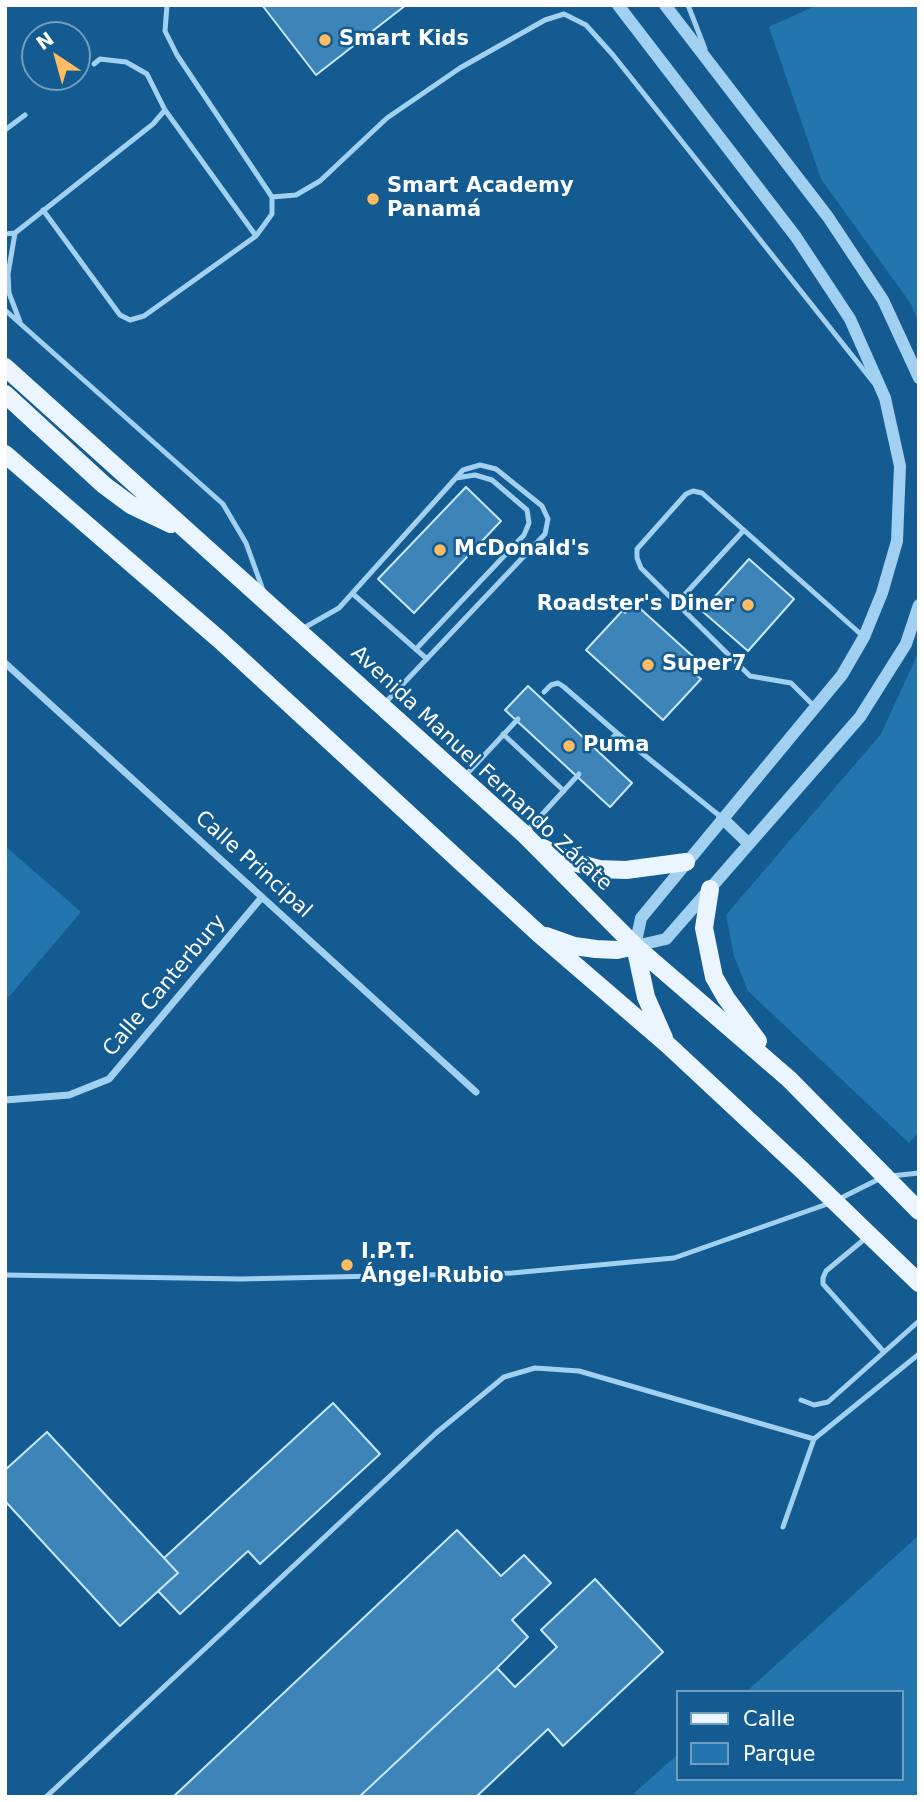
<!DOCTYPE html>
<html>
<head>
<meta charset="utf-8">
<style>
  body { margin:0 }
  #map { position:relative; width:924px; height:1802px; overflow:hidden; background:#145b91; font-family:"DejaVu Sans",sans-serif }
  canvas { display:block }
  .frame { position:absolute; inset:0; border:7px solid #fff; pointer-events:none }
  .legend { position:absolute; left:676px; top:1690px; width:228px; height:91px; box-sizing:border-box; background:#145b91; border:2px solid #729dbd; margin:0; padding:9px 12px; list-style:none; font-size:21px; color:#fff }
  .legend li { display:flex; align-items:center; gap:14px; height:35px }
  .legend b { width:35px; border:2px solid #729dbd }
  .north { position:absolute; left:21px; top:21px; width:70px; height:70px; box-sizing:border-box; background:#145b91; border:2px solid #729dbd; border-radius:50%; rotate:324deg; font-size:19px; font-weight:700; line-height:28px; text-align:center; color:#fff }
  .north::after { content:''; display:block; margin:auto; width:24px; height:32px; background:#ffbc61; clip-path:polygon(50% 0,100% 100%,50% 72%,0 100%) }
</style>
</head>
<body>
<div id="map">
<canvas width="924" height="1802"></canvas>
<div class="frame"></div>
<ul class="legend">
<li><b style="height:9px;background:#ebf5ff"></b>Calle</li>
<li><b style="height:19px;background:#2375ae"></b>Parque</li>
</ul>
<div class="north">N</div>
</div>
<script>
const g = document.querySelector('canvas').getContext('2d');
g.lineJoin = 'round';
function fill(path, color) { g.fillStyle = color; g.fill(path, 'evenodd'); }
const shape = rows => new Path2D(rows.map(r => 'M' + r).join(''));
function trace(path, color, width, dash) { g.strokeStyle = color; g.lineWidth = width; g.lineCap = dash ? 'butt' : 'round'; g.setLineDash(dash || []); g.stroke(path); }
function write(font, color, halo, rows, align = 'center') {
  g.font = font + ' "DejaVu Sans",sans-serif'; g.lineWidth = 5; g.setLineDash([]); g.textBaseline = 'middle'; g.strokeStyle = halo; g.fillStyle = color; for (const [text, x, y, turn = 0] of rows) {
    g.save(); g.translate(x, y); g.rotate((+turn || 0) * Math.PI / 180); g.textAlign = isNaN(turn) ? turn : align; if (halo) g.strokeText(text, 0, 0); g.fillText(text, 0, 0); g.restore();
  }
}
const green = shape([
  [817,5,919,5,919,323,911,304,821,179,769,27],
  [919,651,919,1132,909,1143,748,991,734,956,726,915,881,734],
  [5,846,81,912,7,999,5,998],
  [919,1535,919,1797,638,1797,634,1793,677,1755,677,1779,901,1779,901,1692,746,1692]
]);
const building = shape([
  [262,5,406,5,316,75,262,5],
  [466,487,501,521,414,613,378,579,466,487],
  [749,559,794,599,748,651,702,611,749,559],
  [634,603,698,661,690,670,701,679,663,720,586,650,623,610,625,613,634,603],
  [528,686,632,783,610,807,505,710,528,686],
  [333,1403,380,1454,260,1564,248,1551,180,1614,158,1591,178,1573,164,1558,333,1403],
  [47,1432,178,1573,120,1626,5,1501,5,1470,47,1432],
  [457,1530,501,1576,524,1555,551,1583,512,1620,528,1637,497,1668,359,1797,173,1797,457,1530],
  [595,1579,663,1652,563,1746,548,1729,476,1797,359,1797,497,1668,515,1687,557,1647,541,1630,595,1579]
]);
const service = shape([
  [688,5,705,49],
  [94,64,100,59,126,62,147,74,165,110,256,236],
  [5,130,25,115],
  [272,197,296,195,320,181,387,118,460,68,545,20,564,14,586,25,613,55,874,383],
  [43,210,120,315,130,320,144,316,256,236,272,214,272,197,177,55,165,31,167,5],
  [15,233,8,274,9,293,20,322],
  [5,234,15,233,153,124,165,110],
  [5,310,223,504,246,543,263,590],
  [353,594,427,659],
  [677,603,744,530],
  [302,629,339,608,463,470,480,465,496,469,542,506,548,519,545,534,384,704],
  [416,649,524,535,529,523,527,510,492,480,475,475,456,478],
  [544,692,551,685,558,683,564,687,617,733,721,817],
  [815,707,791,683,750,676,641,568,637,558,637,549,686,494,693,491,702,493,864,637],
  [503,734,564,791],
  [602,750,617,733],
  [464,777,518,719],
  [526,832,579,774],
  [891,1176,919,1173],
  [867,1237,826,1271,823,1278,823,1284,884,1352],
  [5,1275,241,1279,512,1273,674,1258,833,1202,881,1178],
  [801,1400,814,1405,828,1402,919,1321],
  [783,1527,814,1439],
  [46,1797,436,1433,504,1377,535,1368,579,1371,814,1439,919,1354]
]);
const minor = shape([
  [5,663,476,1092],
  [5,1100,69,1095,109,1079,262,897]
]);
const tertiary = shape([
  [618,5,796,237,850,319,885,398,900,466,897,541,882,593,864,637,842,675,641,918,635,946,666,939,860,717,906,644,919,605],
  [665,5,828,217,883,300,919,378],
  [722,818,749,844]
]);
const primary = shape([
  [5,367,524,834,635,946,789,1079,919,1211],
  [5,394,104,485,131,505,171,524],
  [5,454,221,641,538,933,668,1045,802,1170,919,1283],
  [543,848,570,861,599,869,626,870,686,862],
  [710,889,704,928,714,977,726,998,758,1041],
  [546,936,574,946,596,949,617,950,635,946],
  [635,946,646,997,664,1038]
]);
const markers = [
  [325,40,7,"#ffbc61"],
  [373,199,7,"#ffbc61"],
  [440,550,7,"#ffbc61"],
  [748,605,7,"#ffbc61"],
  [648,665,7,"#ffbc61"],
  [569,746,7,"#ffbc61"],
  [347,1265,7,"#ffbc61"]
];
const poiNames = [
  ["Smart Kids",339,40],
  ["Smart Academy",387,187],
  ["Panamá",387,211],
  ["McDonald's",454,550],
  ["Roadster's Diner",734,605,"right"],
  ["Super7",662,665],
  ["Puma",583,746],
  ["I.P.T.",361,1253],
  ["Ángel Rubio",361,1277]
];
const streetNames = [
  ["Avenida Manuel Fernando Zárate",481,769,43],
  ["Calle Principal",253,865,42],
  ["Calle Canterbury",165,986,-50]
];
fill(green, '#2375ae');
fill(building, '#3d85b9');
trace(building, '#c8e7fc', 2);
trace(service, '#a1d0f1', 5);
trace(minor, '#a1d0f1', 7);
trace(tertiary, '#a1d0f1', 12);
trace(primary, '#ebf5ff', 18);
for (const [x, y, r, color] of markers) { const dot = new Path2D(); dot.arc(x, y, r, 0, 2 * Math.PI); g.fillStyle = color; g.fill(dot); trace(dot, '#145b91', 2.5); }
write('bold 21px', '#fff', '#145b91', poiNames, 'left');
write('21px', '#fff', '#145b91', streetNames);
</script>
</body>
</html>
